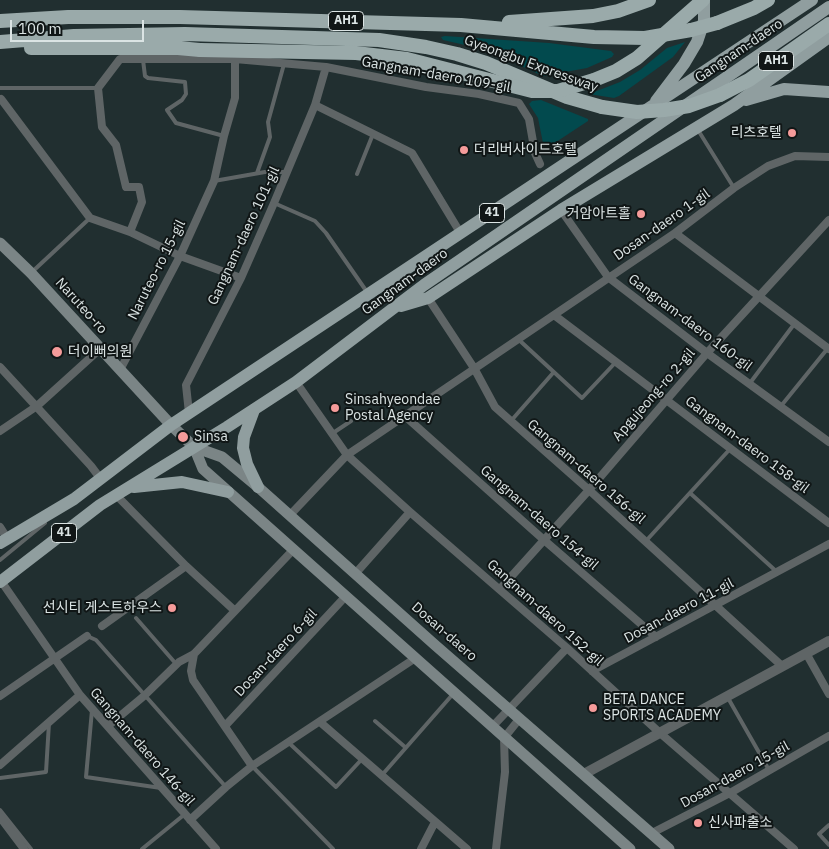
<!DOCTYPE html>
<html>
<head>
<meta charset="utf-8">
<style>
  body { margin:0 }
  #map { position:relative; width:829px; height:849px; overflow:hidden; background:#212f30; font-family:"IBM Plex Sans",sans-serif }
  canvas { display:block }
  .scale { position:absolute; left:10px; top:20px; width:134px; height:22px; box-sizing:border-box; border:2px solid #dbe4e4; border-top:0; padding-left:6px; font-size:15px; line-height:18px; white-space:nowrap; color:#dbe4e4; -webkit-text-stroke:4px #101616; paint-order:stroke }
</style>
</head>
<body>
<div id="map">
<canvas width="829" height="849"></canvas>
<div class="scale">100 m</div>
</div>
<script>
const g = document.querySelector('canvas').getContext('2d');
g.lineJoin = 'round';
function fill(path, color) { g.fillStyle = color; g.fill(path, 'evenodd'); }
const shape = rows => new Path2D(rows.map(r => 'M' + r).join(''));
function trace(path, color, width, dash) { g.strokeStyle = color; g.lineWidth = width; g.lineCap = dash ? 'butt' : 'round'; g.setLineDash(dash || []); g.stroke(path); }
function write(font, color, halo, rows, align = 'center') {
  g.font = font + ' "IBM Plex Sans","Noto Sans KR",sans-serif'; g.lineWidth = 4; g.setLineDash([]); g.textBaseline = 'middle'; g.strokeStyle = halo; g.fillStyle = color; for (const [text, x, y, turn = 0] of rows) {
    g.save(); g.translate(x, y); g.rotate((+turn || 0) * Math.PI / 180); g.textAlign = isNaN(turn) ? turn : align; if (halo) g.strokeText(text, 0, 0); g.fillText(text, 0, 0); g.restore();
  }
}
const green = shape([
  [445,36,549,43,611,51,614,54,612,57,587,68,543,76,487,50,443,40,441,37],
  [685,42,673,57,619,96,614,98,589,94,620,82,640,70,667,48],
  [541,100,588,119,588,121,550,146,547,146,543,143,538,118,529,104,532,101]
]);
const service = shape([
  [143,60,145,76,148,78,185,82,186,94,182,100,167,110,176,123,224,136],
  [0,88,98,88],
  [698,130,734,188],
  [257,173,270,137,268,122,284,64],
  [357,174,373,134],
  [214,181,265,172,286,172],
  [274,203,315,221,326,233,367,292],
  [32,272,90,218],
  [518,339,582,398,615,363],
  [750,383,795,323],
  [781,406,828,348],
  [510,422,553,373],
  [333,433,351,421],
  [690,493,777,572],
  [645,542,730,449],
  [0,560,45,523],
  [136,618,177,665],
  [87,636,96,640,226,787],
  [728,698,769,770],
  [92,710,86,777,161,788],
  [375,721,405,747],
  [289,743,336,787,362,759],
  [253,767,333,849],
  [382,775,453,694],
  [0,778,46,772,49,723],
  [0,810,31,849],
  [829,825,819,834,829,845],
  [142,849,185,814]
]);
const minor = shape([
  [1,99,90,218,130,232,180,256,241,278],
  [315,105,412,153,461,234],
  [561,210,608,277,707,353,829,442],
  [130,232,142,202,139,187,126,187,116,145,102,127,98,88,120,59,235,59,326,67,426,87,479,94,519,103,529,119,535,153,540,164],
  [675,233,829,349],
  [428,298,474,368,495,407,589,490,782,666],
  [554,315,829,523],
  [0,367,91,466,100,478],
  [120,370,180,256,214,181,224,136,235,98,235,59],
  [296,382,347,455,410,512,567,648,660,733,794,849],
  [189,413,186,385,241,278,274,203,315,105,326,67],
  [406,417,544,540,656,637],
  [0,431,37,406,100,349],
  [116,495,186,566,234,610],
  [290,515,347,455,675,233,734,188,768,166,795,156,829,157],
  [0,527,7,538],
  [355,574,410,512],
  [1,581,80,695,216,849],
  [500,589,589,490,707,353,829,220],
  [102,626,186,566],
  [806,653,829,694],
  [194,654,191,671,193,680,252,766],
  [592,671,829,544],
  [0,696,87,636],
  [320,722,467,849],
  [108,726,144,696,179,662,194,654,293,550],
  [225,726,345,597],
  [492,727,567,648],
  [0,765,80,695],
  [0,817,24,849],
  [190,820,226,787,252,766,414,659],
  [652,833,730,793,829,736],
  [421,849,435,822],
  [496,849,505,772,504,738,520,718]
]);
const tertiary = shape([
  [584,774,829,641]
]);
const secondary = shape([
  [0,243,31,273,171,425,194,447,222,457,258,487,435,645,669,849],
  [194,447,203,469,630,849]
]);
const primary = shape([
  [746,100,784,89,829,92],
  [656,101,684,64,697,42,704,21,704,0],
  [401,306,428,298,561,210,734,105,829,37],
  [254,410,244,437,243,448,247,464,258,487],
  [134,487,182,482,228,492],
  [0,543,74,499,171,425,812,0],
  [0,582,100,505,227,427,296,382,424,285,829,7]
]);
const trunk = shape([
  [0,21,68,17,180,17,461,25,594,37,645,38,691,30],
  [509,22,593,16,618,11,649,0],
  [717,23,754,8,768,0],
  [0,42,74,36,185,34,379,40,426,47,457,54,486,63,567,97,602,107],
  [31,48,178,48,200,50],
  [720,95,749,80,829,24]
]);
const trunkBridge = shape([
  [691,30,717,23],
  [200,50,356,53,407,59,532,91,558,91,594,80,616,71,637,58,703,0],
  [602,107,637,112,664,110,689,106,720,95]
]);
const markers = [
  [792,133,5,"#f59b9a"],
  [464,150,5,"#f59b9a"],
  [641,214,5,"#f59b9a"],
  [57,352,6,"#f59b9a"],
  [335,408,5,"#f59b9a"],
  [183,437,6,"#f59b9a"],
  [172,608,5,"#f59b9a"],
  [593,708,5,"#f59b9a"],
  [698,823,5,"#f59b9a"]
];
const shields = [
  [346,21,35],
  [776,61,35],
  [492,213,25],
  [64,533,25]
];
const shieldNames = [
  ["AH1",346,21],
  ["AH1",776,61],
  ["41",492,213],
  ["41",64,533]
];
const streetNames = [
  ["Gangnam-daero",739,51,-34],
  ["Gyeongbu Expressway",531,64,20],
  ["Gangnam-daero 109-gil",436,75,10],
  ["Dosan-daero 1-gil",662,225,-35],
  ["Gangnam-daero 101-gil",244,236,-65],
  ["Naruteo-ro 15-gil",157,270,-63],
  ["Gangnam-daero",405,282,-36],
  ["Naruteo-ro",81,306,48],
  ["Gangnam-daero 160-gil",690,323,37],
  ["Apgujeong-ro 2-gil",654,395,-49],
  ["Gangnam-daero 158-gil",747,445,37],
  ["Gangnam-daero 156-gil",586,472,41],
  ["Gangnam-daero 154-gil",539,518,41],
  ["Dosan-daero 11-gil",679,611,-28],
  ["Gangnam-daero 152-gil",545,613,42],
  ["Dosan-daero",444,632,41],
  ["Dosan-daero 6-gil",276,653,-47],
  ["Gangnam-daero 146-gil",142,747,49],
  ["Dosan-daero 15-gil",735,775,-29]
];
const poiNames = [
  ["리츠호텔",782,133,"right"],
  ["더리버사이드호텔",474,150],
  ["거암아트홀",631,214,"right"],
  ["더이뻐의원",68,352],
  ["Sinsahyeondae",345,400],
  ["Postal Agency",345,416],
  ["Sinsa",194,437],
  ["선시티 게스트하우스",162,608,"right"],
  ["BETA DANCE",603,700],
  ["SPORTS ACADEMY",603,716],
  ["신사파출소",708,823]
];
fill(green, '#024a4e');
trace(service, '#5f6566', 4);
trace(minor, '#5f6566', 8);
trace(tertiary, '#5f6566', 10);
trace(secondary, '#7b8586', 11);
trace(primary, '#909e9f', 12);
trace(trunk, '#9aaaaa', 14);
trace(trunkBridge, '#9aaaaa', 14);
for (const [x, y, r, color] of markers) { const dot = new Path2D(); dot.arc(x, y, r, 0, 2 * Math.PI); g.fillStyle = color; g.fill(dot); trace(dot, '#101616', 2); }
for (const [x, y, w] of shields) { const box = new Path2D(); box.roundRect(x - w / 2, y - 9.5, w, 19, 4); g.fillStyle = '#101616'; g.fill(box); trace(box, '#dbe4e4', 1); }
write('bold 12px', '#dbe4e4', null, shieldNames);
write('14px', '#dbe4e4', '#101616', streetNames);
write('14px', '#dbe4e4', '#101616', poiNames, 'left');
</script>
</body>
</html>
